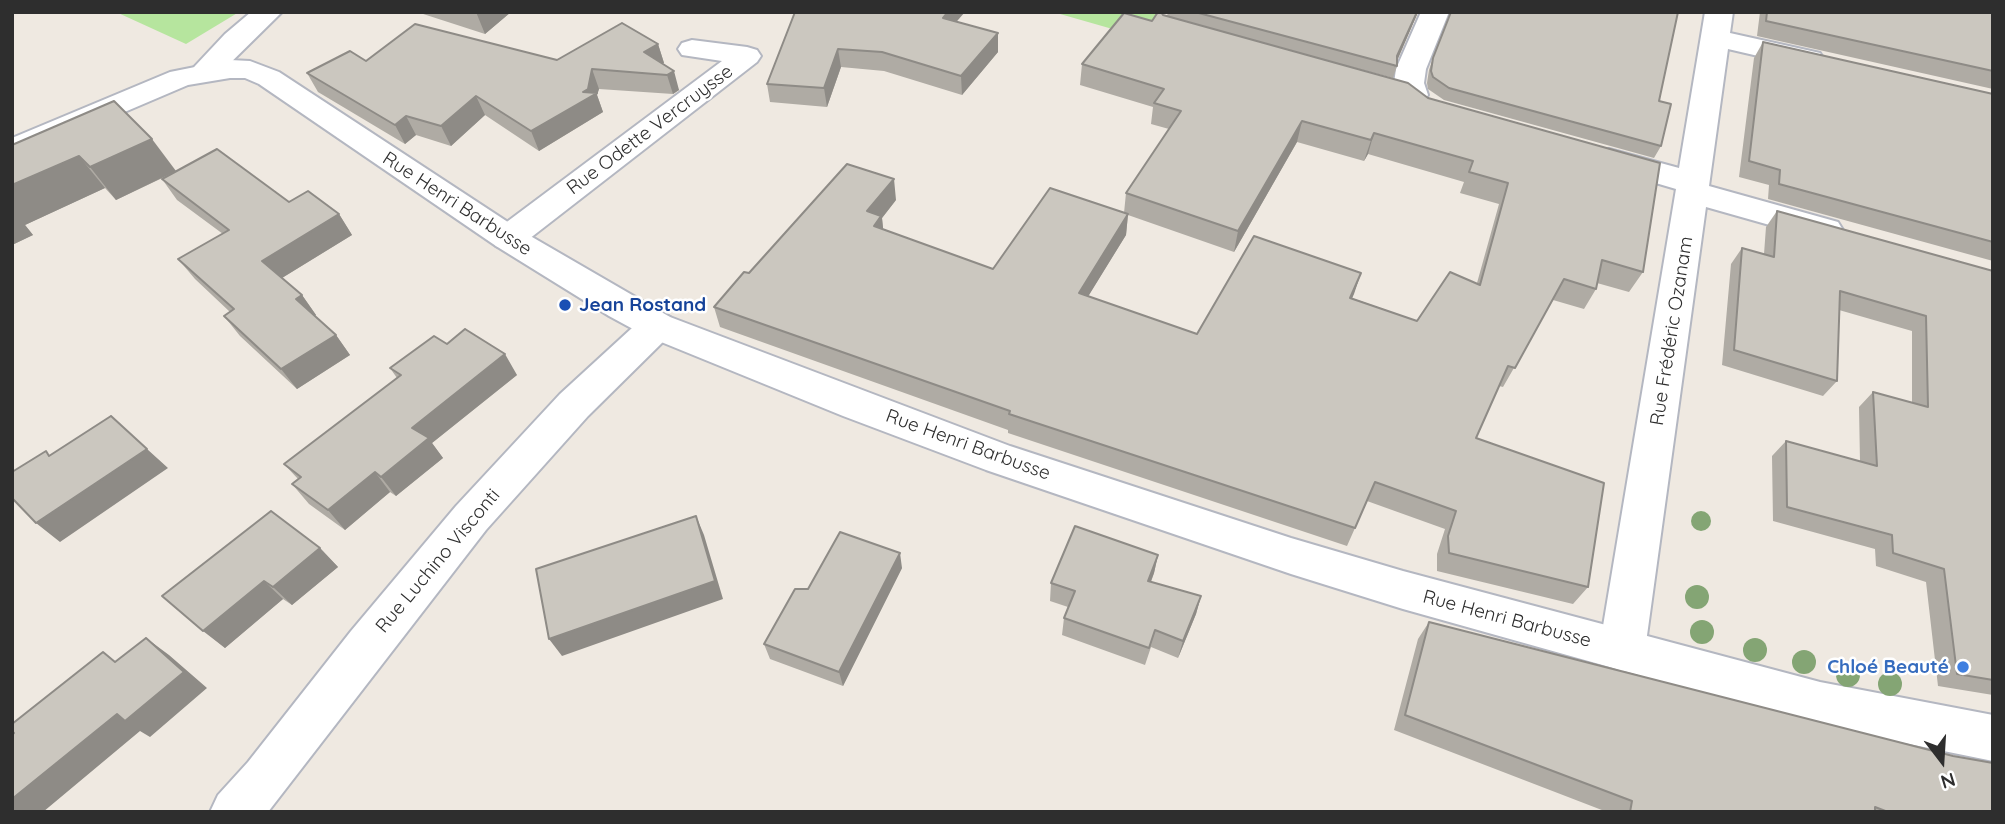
<!DOCTYPE html>
<html>
<head>
<meta charset="utf-8">
<style>
  body { margin:0 }
  #map { position:relative; width:2005px; height:824px; overflow:hidden; background:#efe9e1; font-family:Quicksand,sans-serif }
  canvas { display:block }
  .frame { position:absolute; inset:0; border:14px solid #2e2e2e; pointer-events:none }
  .north { position:absolute; left:1907px; top:726px; width:70px; height:70px; -webkit-text-stroke:5px #fff; paint-order:stroke; rotate:163deg; font-size:19px; font-weight:700; line-height:28px; text-align:center; color:#2e2e2e }
  .north::after { content:''; display:block; margin:auto; width:24px; height:32px; background:#2e2e2e; clip-path:polygon(50% 0,100% 100%,50% 72%,0 100%) }
</style>
</head>
<body>
<div id="map">
<canvas width="2005" height="824"></canvas>
<div class="frame"></div>
<div class="north">N</div>
</div>
<script>
const g = document.querySelector('canvas').getContext('2d');
g.lineJoin = 'round';
function fill(path, color) { g.fillStyle = color; g.fill(path, 'evenodd'); }
const shape = rows => new Path2D(rows.map(r => 'M' + r).join(''));
function trace(path, color, width, dash) { g.strokeStyle = color; g.lineWidth = width; g.lineCap = dash ? 'butt' : 'round'; g.setLineDash(dash || []); g.stroke(path); }
function write(font, color, halo, rows, align = 'center') {
  g.font = font + ' Quicksand,sans-serif'; g.lineWidth = 5; g.setLineDash([]); g.textBaseline = 'middle'; g.strokeStyle = halo; g.fillStyle = color; for (const [text, x, y, turn = 0] of rows) {
    g.save(); g.translate(x, y); g.rotate((+turn || 0) * Math.PI / 180); g.textAlign = isNaN(turn) ? turn : align; if (halo) g.strokeText(text, 0, 0); g.fillText(text, 0, 0); g.restore();
  }
}
const green = shape([
  [116,12,239,12,186,44],
  [1053,12,1164,12,1144,38]
]);
const street = shape([
  [251,12,282,12,215,78,205,81,195,78,190,72,195,66,225,34,251,12],
  [1421,12,1449,12,1426,69,1424,83,1428,95,1424,101,1413,104,1402,101,1394,83,1396,69,1421,12],
  [1705,12,1733,12,1730,33,1820,53,1824,59,1820,65,1810,68,1728,49,1709,186,1838,222,1843,230,1838,238,1826,241,1706,207,1645,650,1638,665,1622,671,1606,665,1599,650,1676,189,1598,166,1593,159,1598,152,1609,149,1679,168,1705,12],
  [692,40,747,47,757,50,761,56,757,62,520,246,508,250,496,246,491,238,496,230,722,61,682,55,678,49,682,43,692,40],
  [657,313,670,317,675,326,670,335,588,416,486,530,268,812,210,812,218,795,248,762,351,631,456,506,560,394,644,317,657,313]
]);
const secondary = shape([
  [230,60,250,61,279,72,520,230,670,317,1010,446,1291,538,1403,571,1820,682,1993,715,1993,761,1820,726,1403,609,1291,574,986,470,843,416,644,335,609,316,496,246,259,84,245,78,230,78,188,85,12,160,12,138,170,72,230,60]
]);
const trees = [
  [1701,521,10],
  [1697,597,12],
  [1702,632,12],
  [1755,650,12],
  [1804,662,12],
  [1848,675,12],
  [1890,684,12]
];
const wall = shape([
  [417,12,511,12,485,34],
  [795,12,957,22,998,33,998,52,962,95,884,71,841,67,827,107,770,102,767,84],
  [1168,12,1418,12,1397,60,1397,66,1393,78,1299,53,1408,83,1643,272,1629,292,1597,283,1596,289,1584,309,1553,300,1503,387,1499,386,1476,438,1588,587,1573,604,1437,571,1437,554,1445,529,1367,501,1347,546,1008,433,1008,430,720,327,714,307,749,273,896,200,882,218,883,229,993,269,1124,213,1126,193,1169,129,1151,124,1153,107,1080,85,1082,64,1152,21,1163,15,1167,16],
  [1297,142,1364,161,1368,154,1464,182,1460,193,1499,204,1477,283,1417,321,1352,298,1361,273,1197,334,1088,296,1126,235,1128,215,1234,252],
  [1760,12,1993,12,1993,89,1757,36],
  [1763,42,1993,94,1993,261,1768,199,1769,185,1739,177,1754,58],
  [658,44,664,63,662,64,679,90,673,94,599,89,597,95,603,112,539,151,485,115,451,146,416,135,405,144,318,92,307,73,366,61,557,60],
  [1433,58,1659,101,1661,146,1654,158,1444,100,1428,89,1427,83,1429,70],
  [12,145,176,171,289,202,339,214,352,235,282,278,302,295,316,315,315,316,336,335,350,355,297,389,240,336,224,316,230,312,195,279,178,259,223,234,177,200,162,179,175,172,116,200,105,188,25,225,33,235,12,245],
  [1777,211,1993,271,1993,695,1938,686,1926,582,1876,566,1875,549,1773,521,1772,456,1786,441,1860,462,1859,407,1873,392,1912,403,1912,331,1839,310,1837,381,1823,396,1722,365,1731,264,1742,248,1764,254,1766,227],
  [447,344,517,375,432,443,443,458,396,496,390,492,345,530,309,504,292,484,298,479,284,464,397,378,390,368],
  [320,548,338,567,292,605,283,599,225,648,162,596],
  [1158,555,1154,573,1151,582,1201,596,1196,614,1178,658,1151,647,1145,665,1062,635,1064,618,1068,607,1050,601,1051,583],
  [902,568,843,686,770,659,764,644,808,589],
  [1429,622,1953,756,1993,812,1607,812,1394,730,1418,639]
]);
const shadedWall = shape([
  [476,12,511,12,485,34],
  [948,12,965,12,944,36,943,18],
  [1417,12,1418,12,1394,68,1397,56],
  [998,33,998,52,962,95,961,76],
  [658,44,664,63,649,71,644,52],
  [838,49,841,67,827,107,824,88],
  [592,69,599,89,597,95,603,112,539,151,531,131],
  [674,71,679,90,673,94,667,75],
  [476,96,485,115,451,146,441,126],
  [406,116,416,135,405,144,395,125],
  [1302,121,1297,142,1234,252,1238,231],
  [1374,133,1368,154,1364,161,1371,140],
  [152,139,176,171,116,200,90,167],
  [79,156,105,188,25,225,33,235,12,245,12,185],
  [894,179,896,200,882,218,884,237,876,246,867,211],
  [339,214,352,235,277,281,262,261],
  [1128,214,1126,235,1078,313,1079,293],
  [1361,273,1354,294,1343,318,1350,298],
  [302,295,316,315,310,319,296,299],
  [336,335,350,355,297,389,281,369],
  [505,354,517,375,432,443,443,458,396,496,381,477,412,428],
  [147,449,168,468,60,542,36,523],
  [375,472,390,492,345,530,328,510],
  [696,516,704,535,723,599,562,656,549,639],
  [320,548,338,567,292,605,273,587],
  [900,553,902,568,843,686,839,672],
  [1158,555,1154,573,1144,599,1148,581],
  [264,581,283,599,225,648,203,631],
  [1201,596,1196,614,1178,658,1183,641],
  [146,638,169,655,207,688,150,737,140,731,43,812,12,812,12,799]
]);
const building = shape([
  [795,12,948,12,943,18,998,33,961,76,882,52,838,49,824,88,767,84,795,12],
  [1158,12,1161,12,1163,15,1408,83,1428,98,1660,163,1643,272,1602,260,1596,289,1564,279,1515,368,1508,366,1476,438,1604,483,1588,587,1449,553,1448,536,1456,511,1375,482,1355,528,1009,414,1010,411,714,307,744,272,749,273,847,164,894,179,867,211,881,216,874,226,993,269,1050,188,1128,214,1079,293,1197,334,1254,236,1361,273,1350,298,1417,321,1450,272,1480,285,1508,183,1469,172,1473,161,1374,133,1371,140,1302,121,1238,231,1126,193,1181,111,1154,103,1164,89,1082,64,1124,13,1152,21,1158,12],
  [1195,12,1417,12,1397,56,1397,66,1195,12],
  [1451,12,1678,12,1659,101,1671,104,1661,146,1449,88,1433,77,1431,71,1433,58,1451,12],
  [1767,12,1993,12,1993,71,1766,21,1767,12],
  [622,23,658,44,644,52,674,71,667,75,592,69,588,89,583,92,597,93,531,131,476,96,441,126,406,116,395,125,307,73,350,51,366,61,415,24,557,60,622,23],
  [1763,42,1993,94,1993,242,1779,184,1780,170,1749,161,1763,42],
  [114,101,152,139,90,167,79,156,12,185,12,145,114,101],
  [217,149,289,202,308,191,339,214,262,261,302,295,296,299,336,335,281,369,224,316,234,309,178,259,229,230,162,179,217,149],
  [1777,211,1993,271,1993,680,1957,674,1944,569,1893,553,1892,535,1787,507,1786,441,1877,466,1873,392,1928,407,1926,316,1840,291,1837,381,1734,350,1742,248,1774,257,1777,211],
  [465,329,505,354,412,428,429,438,381,477,375,472,328,510,292,484,301,477,284,464,401,375,390,368,434,336,447,344,465,329],
  [111,416,147,449,36,523,12,498,12,472,46,451,49,456,111,416],
  [271,511,320,548,273,587,264,581,203,631,162,596,271,511],
  [696,516,715,581,549,639,536,569,696,516],
  [1075,526,1158,555,1148,581,1201,596,1183,641,1155,630,1149,648,1064,618,1075,591,1051,583,1075,526],
  [840,532,900,553,839,672,764,644,795,589,808,589,840,532],
  [1429,622,1953,756,1993,763,1993,812,1888,812,1875,807,1875,812,1630,812,1632,801,1405,715,1429,622],
  [146,638,184,672,125,721,117,714,12,799,12,735,14,733,12,731,12,724,103,652,115,662,146,638]
]);
const markers = [
  [565,305,7,"#1a4fb4"],
  [1963,667,7,"#3f7fe0"]
];
const streetNames = [
  ["Rue Odette Vercruysse",650,130,-37],
  ["Rue Henri Barbusse",457,204,33],
  ["Rue Frédéric Ozanam",1672,331,-81],
  ["Rue Henri Barbusse",968,445,20],
  ["Rue Luchino Visconti",438,561,-50],
  ["Rue Henri Barbusse",1507,619,15]
];
const transitNames = [
  ["Jean Rostand",579,305]
];
const shopNames = [
  ["Chloé Beauté",1949,667]
];
fill(green, '#b6e59e');
trace(street, '#b4b7c1', 4);
trace(secondary, '#b4b7c1', 4);
fill(street, '#fff');
fill(secondary, '#fff');
g.fillStyle = '#84a574';
for (const [x, y, r] of trees) { g.beginPath(); g.arc(x, y, r, 0, 2 * Math.PI); g.fill(); }
fill(wall, '#afaba4');
fill(shadedWall, '#8e8b86');
fill(building, '#cbc7bf');
trace(building, '#8e8b86', 2);
for (const [x, y, r, color] of markers) { const dot = new Path2D(); dot.arc(x, y, r, 0, 2 * Math.PI); g.fillStyle = color; g.fill(dot); trace(dot, '#fff', 2.5); }
write('19px', '#2e2e2e', '#fff', streetNames);
write('bold 19px', '#164399', '#fff', transitNames, 'left');
write('bold 19px', '#366cbe', '#fff', shopNames, 'right');
</script>
</body>
</html>
